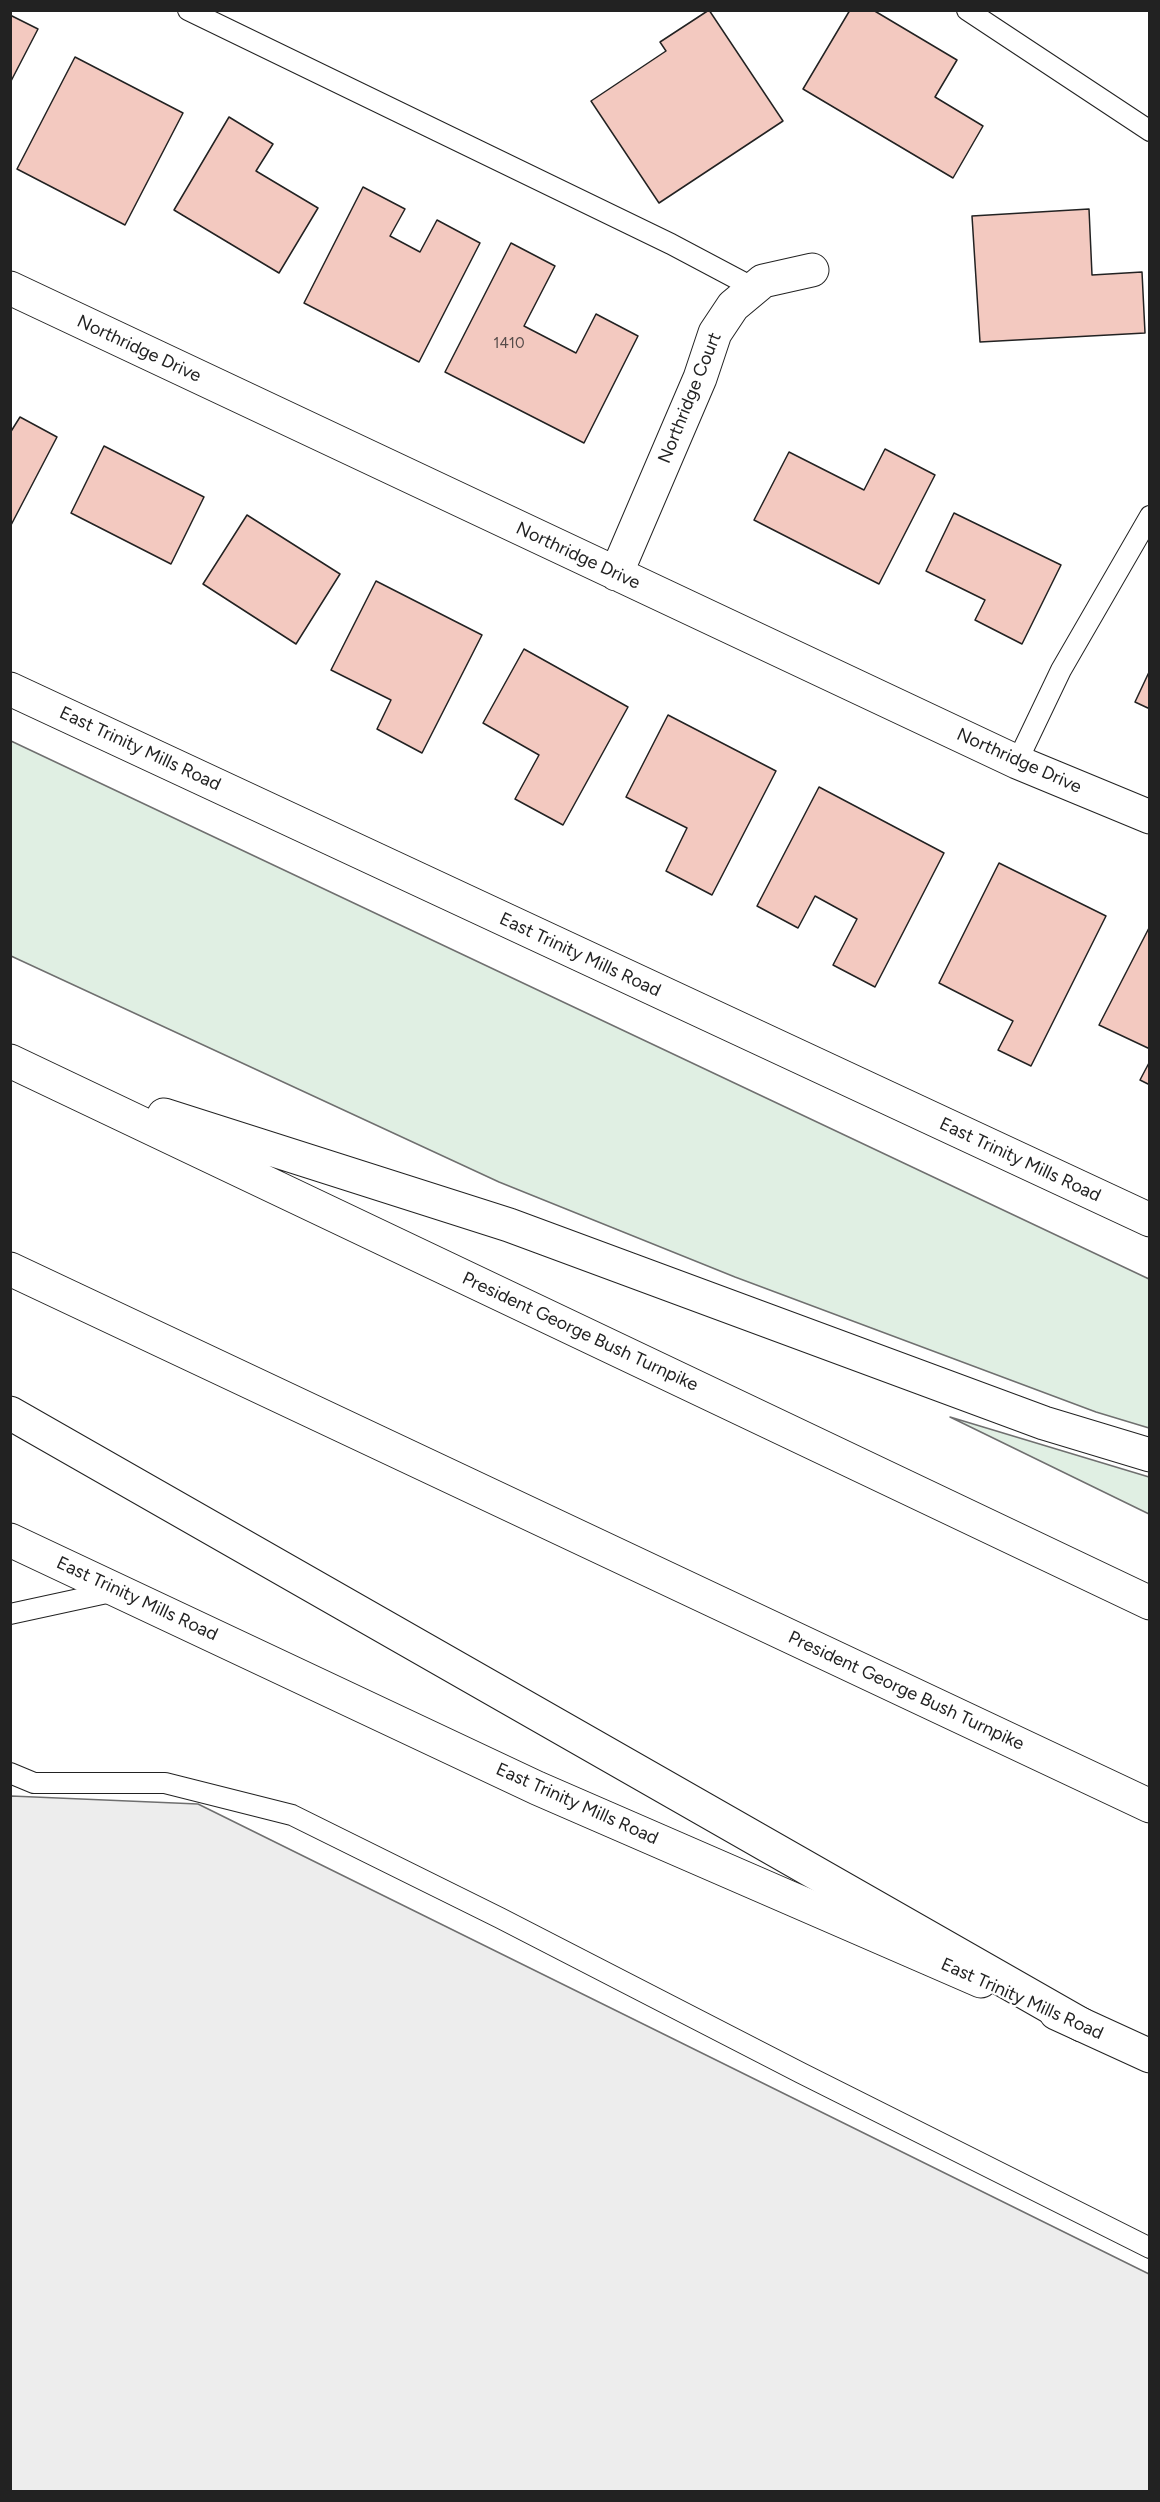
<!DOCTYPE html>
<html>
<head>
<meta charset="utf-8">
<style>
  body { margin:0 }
  #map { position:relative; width:1160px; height:2502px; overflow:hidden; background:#fff; font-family:Figtree,sans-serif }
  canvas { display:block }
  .frame { position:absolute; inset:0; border:12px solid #222; pointer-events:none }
</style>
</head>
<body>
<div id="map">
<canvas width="1160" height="2502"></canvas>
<div class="frame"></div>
</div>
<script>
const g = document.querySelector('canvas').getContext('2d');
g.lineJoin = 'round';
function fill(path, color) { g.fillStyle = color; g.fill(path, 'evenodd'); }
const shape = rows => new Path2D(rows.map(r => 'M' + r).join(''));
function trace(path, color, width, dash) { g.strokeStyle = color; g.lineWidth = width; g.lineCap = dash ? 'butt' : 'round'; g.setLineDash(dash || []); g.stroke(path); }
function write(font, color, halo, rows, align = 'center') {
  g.font = font + ' Figtree,sans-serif'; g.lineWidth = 4.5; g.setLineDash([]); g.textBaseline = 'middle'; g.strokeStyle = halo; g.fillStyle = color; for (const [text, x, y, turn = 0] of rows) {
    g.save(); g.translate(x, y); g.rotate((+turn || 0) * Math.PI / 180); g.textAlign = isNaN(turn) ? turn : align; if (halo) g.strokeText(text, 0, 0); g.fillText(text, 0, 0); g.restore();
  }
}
const green = shape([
  [11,741,1149,1279,1149,1428,1096,1412,735,1277,499,1182,11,956,11,741],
  [950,1417,1149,1477,1149,1514,950,1417]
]);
const parking = shape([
  [11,1796,198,1804,1149,2274,1149,2491,11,2491,11,1796]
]);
const building = shape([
  [709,10,783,121,659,203,591,101,666,51,660,42,709,10],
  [850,10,873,10,957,60,935,97,983,126,953,178,803,89,850,10],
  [10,15,38,29,10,83,10,15],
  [75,57,183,113,125,225,17,169,75,57],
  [229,117,273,144,256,171,318,208,279,273,174,210,229,117],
  [363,187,405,209,390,236,420,252,437,220,480,243,419,362,304,303,363,187],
  [1089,209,1092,275,1142,272,1145,333,980,342,972,216,1089,209],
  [511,243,555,266,524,326,576,353,596,314,638,336,584,443,445,372,511,243],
  [20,417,57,437,10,527,10,433,20,417],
  [104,446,204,497,171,564,71,513,104,446],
  [885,449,935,475,879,584,754,520,789,452,864,490,885,449],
  [954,513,1061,565,1022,644,975,620,985,600,926,571,954,513],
  [247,515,340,574,296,644,203,584,247,515],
  [376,581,482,635,422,753,377,729,391,700,331,670,376,581],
  [524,649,628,707,563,825,515,799,539,755,483,723,524,649],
  [1150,670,1150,709,1135,702,1150,670],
  [668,715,776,771,712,895,666,871,687,828,626,797,668,715],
  [819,787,944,853,875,987,833,965,857,919,815,896,798,928,757,906,819,787],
  [999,863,1106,916,1031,1066,998,1050,1013,1021,939,983,999,863],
  [1150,926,1150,1049,1099,1025,1150,926],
  [1150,1061,1150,1085,1140,1080,1150,1061]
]);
const lane = shape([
  [188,10,671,244,754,288],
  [967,10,1150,131],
  [1017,762,1061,670,1150,516],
  [10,1614,116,1591],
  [10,1773,34,1783,165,1783,292,1815,500,1918,801,2073,1150,2248]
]);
const street = shape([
  [10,288,1017,762,1150,817],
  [616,574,700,378,715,333,733,306,763,281,812,270]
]);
const secondary = shape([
  [10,689,1150,1220],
  [10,1540,537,1788,981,1981],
  [1056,2013,1150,2056]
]);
const highway = shape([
  [10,1061,1150,1603],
  [164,1115,509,1225,1044,1423,1150,1455],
  [10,1269,1150,1806],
  [10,1413,1082,2025]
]);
const numberNames = [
  ["1410",509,344]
];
const streetNames = [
  ["Northridge Drive",139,349,25],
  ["Northridge Court",690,398,-68],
  ["Northridge Drive",578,556,25],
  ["East Trinity Mills Road",140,749,25],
  ["Northridge Drive",1019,761,24],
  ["East Trinity Mills Road",580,955,25],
  ["East Trinity Mills Road",1020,1160,25],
  ["President George Bush Turnpike",580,1332,25],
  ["East Trinity Mills Road",137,1599,25],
  ["President George Bush Turnpike",906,1691,25],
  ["East Trinity Mills Road",577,1804,24],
  ["East Trinity Mills Road",1022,1999,24]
];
fill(green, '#e0efe3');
trace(green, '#6f6f6f', 1.5);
fill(parking, '#ededed');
trace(parking, '#6f6f6f', 1.5);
fill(building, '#f3c9c0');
trace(building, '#222', 1.5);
trace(lane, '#222', 22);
trace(street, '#222', 35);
trace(secondary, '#222', 35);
trace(highway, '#222', 35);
trace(lane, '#fff', 20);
trace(street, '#fff', 33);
trace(secondary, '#fff', 33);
trace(highway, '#fff', 33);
write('15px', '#564c4a', null, numberNames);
write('18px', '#222', '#fff', streetNames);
</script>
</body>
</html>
